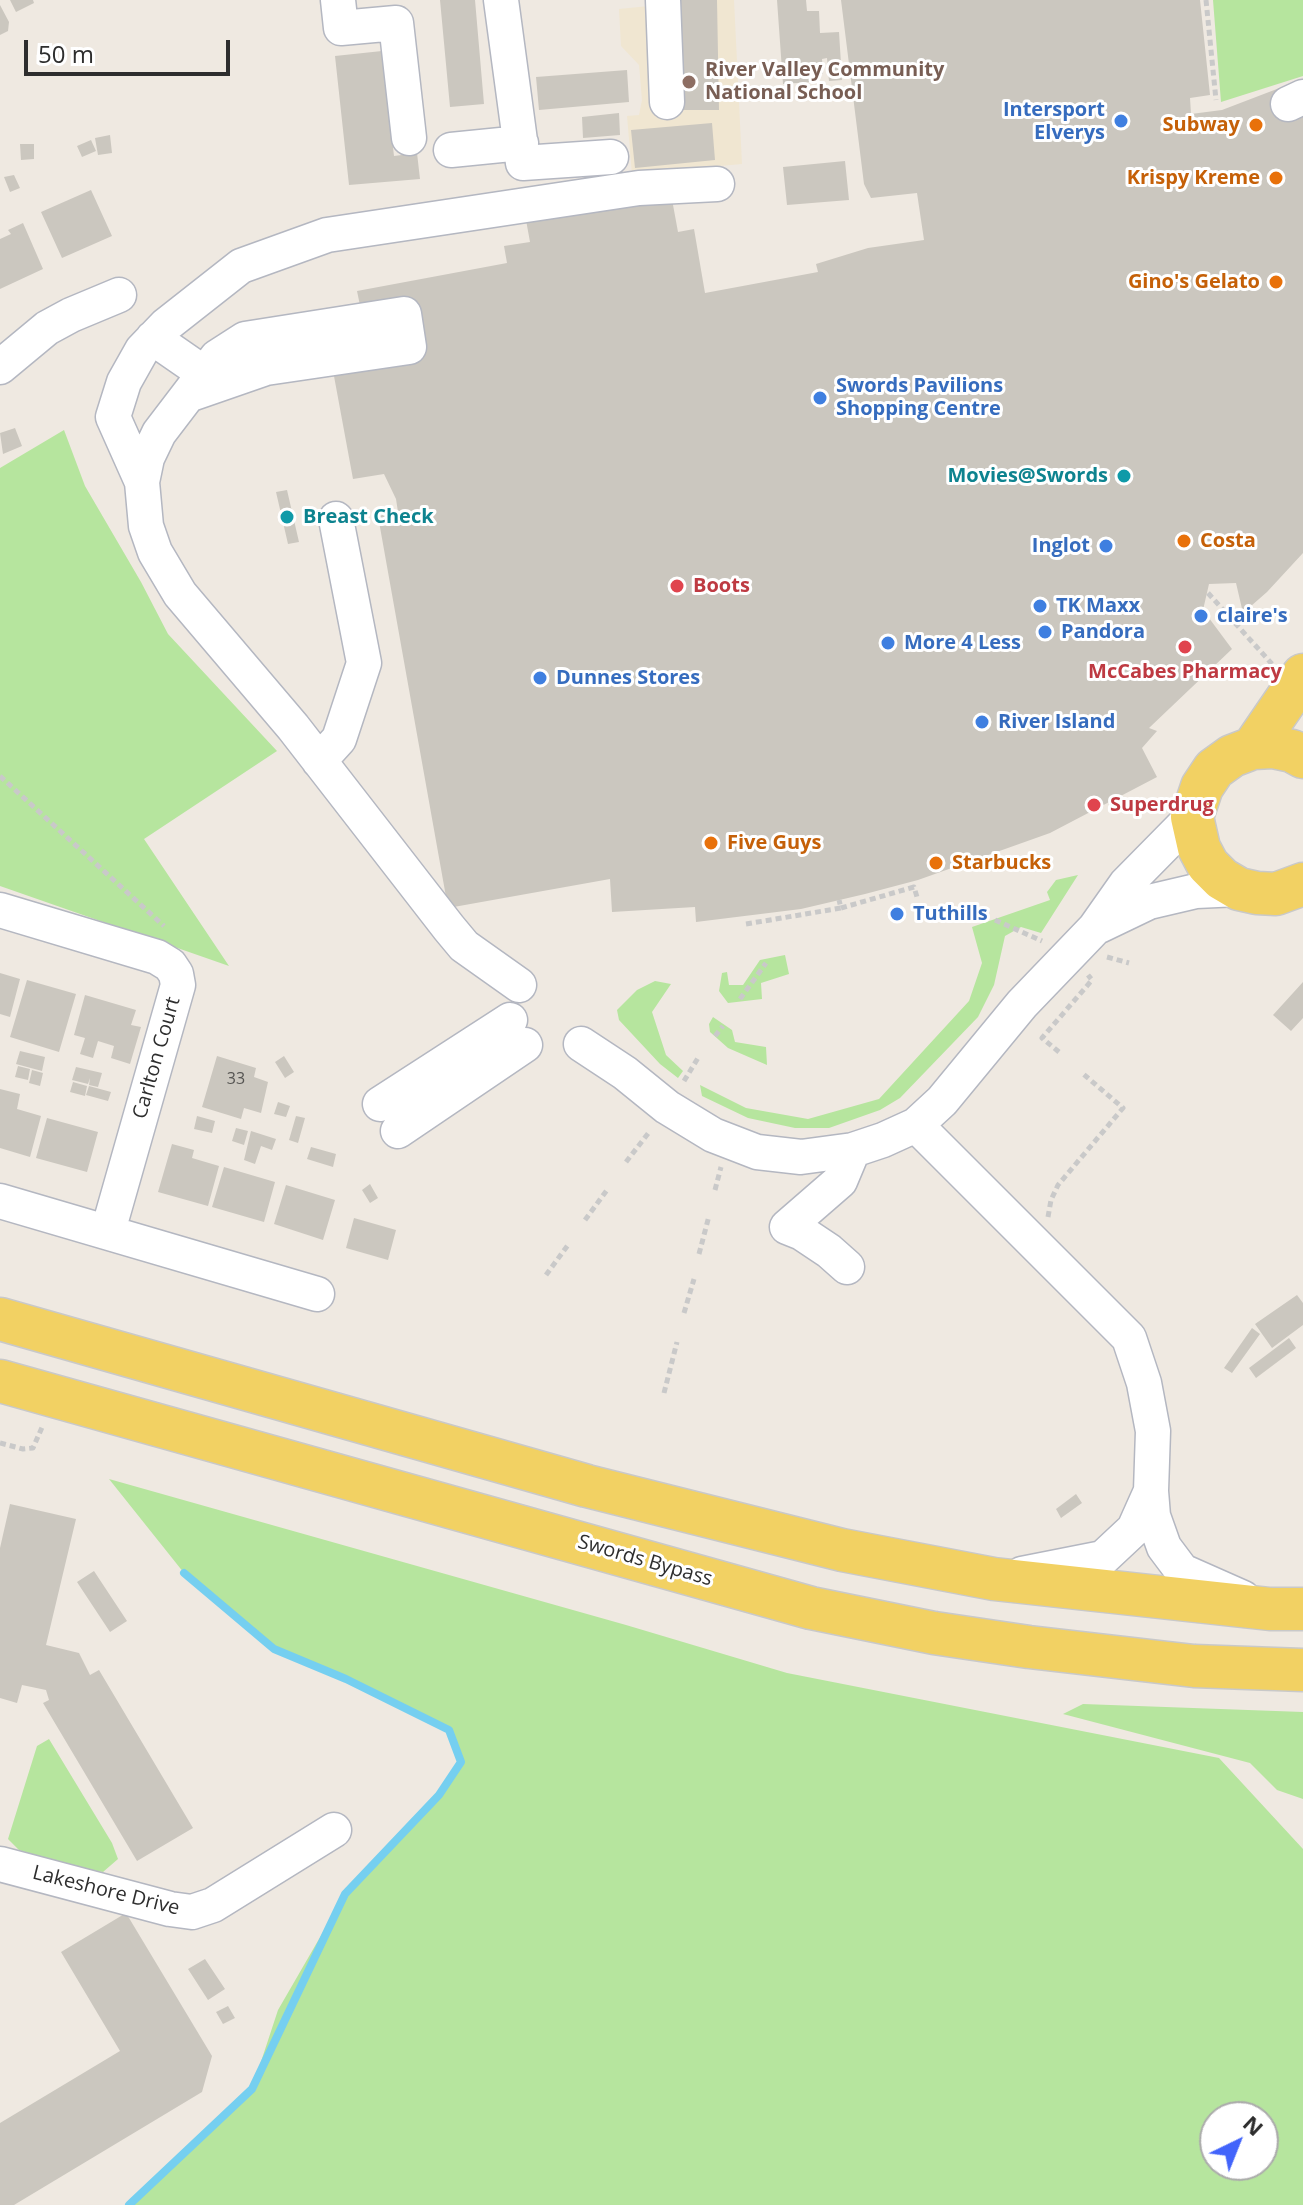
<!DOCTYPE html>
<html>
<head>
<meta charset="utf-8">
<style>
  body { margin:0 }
  #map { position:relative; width:1303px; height:2205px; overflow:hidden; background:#efe9e1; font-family:"Open Sans",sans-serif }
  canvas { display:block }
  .north { position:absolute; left:1199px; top:2101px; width:80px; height:80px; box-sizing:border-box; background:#fff; border:2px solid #ababab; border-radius:50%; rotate:43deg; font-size:22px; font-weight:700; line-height:32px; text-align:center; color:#2e2e2e }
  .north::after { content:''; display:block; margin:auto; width:28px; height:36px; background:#4264fb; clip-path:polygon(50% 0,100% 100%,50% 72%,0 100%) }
  .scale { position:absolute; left:24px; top:40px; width:206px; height:36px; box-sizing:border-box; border:4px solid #2e2e2e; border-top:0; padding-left:10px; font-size:24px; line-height:28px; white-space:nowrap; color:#2e2e2e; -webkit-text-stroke:6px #fff; paint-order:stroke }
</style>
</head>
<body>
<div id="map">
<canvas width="1303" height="2205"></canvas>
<div class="north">N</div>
<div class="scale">50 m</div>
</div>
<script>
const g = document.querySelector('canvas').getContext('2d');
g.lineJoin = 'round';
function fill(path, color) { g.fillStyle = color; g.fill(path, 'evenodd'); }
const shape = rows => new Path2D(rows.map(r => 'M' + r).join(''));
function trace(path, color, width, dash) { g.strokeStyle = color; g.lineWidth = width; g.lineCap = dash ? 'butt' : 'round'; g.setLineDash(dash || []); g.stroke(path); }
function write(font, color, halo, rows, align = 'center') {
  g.font = font + ' "Open Sans",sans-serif'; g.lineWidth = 6; g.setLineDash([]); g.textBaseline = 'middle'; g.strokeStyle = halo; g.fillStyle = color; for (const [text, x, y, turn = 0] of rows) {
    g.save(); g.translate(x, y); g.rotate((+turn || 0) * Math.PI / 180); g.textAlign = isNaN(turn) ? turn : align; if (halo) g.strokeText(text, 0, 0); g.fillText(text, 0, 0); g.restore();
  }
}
const education = shape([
  [650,0,734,0,742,164,632,174,627,116,639,115,642,100,639,65,621,46,619,9,649,6]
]);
const green = shape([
  [1213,0,1303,0,1303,76,1221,102],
  [64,430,85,486,141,582,168,634,277,751,144,839,229,966,0,886,0,468],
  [1078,875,1041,933,1021,927,1005,936,994,985,978,1017,900,1098,880,1110,829,1128,795,1128,748,1118,702,1096,700,1085,746,1108,808,1119,879,1099,969,1001,982,963,972,927,1050,900,1047,892,1056,880],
  [785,955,789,974,761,983,762,999,728,1003,719,991,722,973,727,972,729,985,743,985,760,960],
  [655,981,671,984,652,1012,666,1055,683,1071,678,1078,660,1064,619,1020,617,1010,637,990],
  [713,1017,732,1030,735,1042,766,1047,767,1065,728,1048,710,1032,709,1024],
  [109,1479,626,1625,787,1673,1219,1758,1303,1849,1303,2205,129,2205,252,2089,278,2010,345,1894,447,1786,461,1762,449,1730,346,1679,274,1649,184,1573],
  [1215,2117,1263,2117,1263,2165,1215,2165],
  [1083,1704,1303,1712,1303,1799,1277,1790,1250,1763,1063,1714],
  [49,1739,112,1843,118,1859,103,1872,67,1866,19,1850,8,1839,37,1746]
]);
const stream = shape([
  [129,2205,252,2089,345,1894,439,1795,461,1762,449,1730,346,1679,274,1649,184,1573]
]);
const building = shape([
  [10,0,33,0,34,3,16,12],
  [440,0,475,0,484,104,450,107],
  [679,0,717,0,719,110,680,110],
  [777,0,806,0,807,11,819,11,820,33,839,32,842,80,829,81,827,58,822,59,823,74,811,75,811,82,783,84],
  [841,0,1200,0,1210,95,1190,98,1191,114,1222,110,1303,79,1303,553,1267,592,1243,613,1236,583,1209,584,1203,610,1232,649,1149,728,1157,731,1142,748,1157,777,1050,833,918,880,865,894,801,909,696,922,695,907,612,912,610,879,448,908,378,516,398,512,396,499,384,474,353,479,324,322,362,315,357,291,507,263,504,246,530,242,526,220,671,194,678,232,694,229,705,293,818,272,816,264,868,248,924,240,917,193,871,198,864,184],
  [0,5,9,22,8,31,0,35],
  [382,51,394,156,417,153,420,179,349,185,335,56],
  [627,70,629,102,539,110,536,77],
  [619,113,620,135,583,138,582,117],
  [712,123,715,160,635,168,631,130],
  [110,135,112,153,98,155,95,138],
  [91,140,96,151,82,157,77,146],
  [20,144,34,144,34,159,21,160],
  [845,161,849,200,787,205,783,167],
  [14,175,20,188,10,192,4,177],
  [91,190,112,236,62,258,41,212],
  [23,223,43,269,0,289,0,239,11,234,8,230],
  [15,428,22,446,3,454,0,433],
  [287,490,299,542,288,544,276,492],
  [0,973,20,979,10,1017,0,1014],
  [27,980,76,994,59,1052,10,1037],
  [1303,982,1303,1018,1291,1031,1273,1015],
  [85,995,136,1010,131,1025,141,1027,130,1064,111,1058,114,1046,98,1041,93,1058,80,1054,85,1038,74,1035],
  [20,1051,45,1057,42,1071,16,1064],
  [217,1056,256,1068,254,1077,268,1082,261,1113,244,1108,241,1119,202,1107],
  [284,1056,294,1072,285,1078,275,1062],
  [18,1066,30,1069,28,1080,15,1077],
  [76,1067,102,1073,98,1087,89,1085,90,1078,88,1084,72,1080],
  [32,1070,43,1073,40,1086,29,1083],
  [73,1082,87,1086,85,1096,70,1092],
  [89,1086,111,1092,108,1101,86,1095],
  [0,1089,20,1094,17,1109,41,1116,30,1157,0,1148],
  [278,1102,290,1106,286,1117,274,1114],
  [197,1116,215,1121,212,1133,194,1129],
  [296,1116,305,1118,298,1143,289,1140],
  [47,1118,98,1132,87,1172,36,1158],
  [236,1128,248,1131,244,1145,232,1141],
  [251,1131,276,1139,272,1150,261,1146,255,1164,244,1160],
  [172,1144,194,1150,192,1158,219,1166,208,1206,158,1192],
  [311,1147,336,1154,333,1167,307,1159],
  [224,1167,275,1182,264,1222,212,1207],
  [370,1184,378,1198,370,1203,362,1190],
  [286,1185,335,1200,323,1240,274,1224],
  [354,1218,396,1230,388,1260,346,1248],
  [1297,1295,1303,1303,1303,1325,1272,1348,1255,1324],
  [1252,1328,1260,1334,1232,1373,1224,1368],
  [1289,1338,1296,1348,1256,1378,1249,1368],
  [1076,1494,1082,1503,1061,1518,1056,1509],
  [10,1504,76,1519,46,1645,79,1653,90,1675,99,1670,193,1828,137,1861,43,1703,49,1700,46,1690,22,1685,17,1703,0,1698,0,1548],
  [94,1571,127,1621,110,1632,77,1582],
  [126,1913,212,2056,202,2092,14,2205,0,2205,0,2123,120,2051,61,1952],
  [205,1959,225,1989,208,2000,188,1969],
  [228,2006,235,2018,223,2024,216,2012]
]);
const path = shape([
  [1206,0,1216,100],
  [1208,593,1272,664],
  [0,776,164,926],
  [841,908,914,887,917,897],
  [995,920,1042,941],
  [746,924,841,908,839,900],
  [1107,957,1129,963],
  [740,999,766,963],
  [715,1036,723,1026],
  [1059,1052,1042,1038,1092,980,1088,975],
  [684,1081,698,1058],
  [626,1162,650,1131],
  [715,1190,721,1167],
  [1048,1217,1051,1200,1058,1185,1123,1108,1081,1072],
  [585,1220,607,1190],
  [699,1254,709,1216],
  [546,1275,568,1245],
  [684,1313,694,1279],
  [664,1393,677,1342],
  [0,1443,23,1449,33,1448,43,1425]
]);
const minor = shape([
  [338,0,341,28,396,23,409,138],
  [501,0,523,163,611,157],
  [663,0,667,102],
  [1288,104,1303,97],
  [451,150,521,143],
  [153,338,205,374],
  [0,367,47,328,71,315,119,295],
  [191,394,266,368,409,347,404,314,245,339,217,357,159,433,147,458,142,482,146,526,155,552,180,594,293,727,449,928,464,946,519,985],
  [142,482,113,417,124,382,142,350,166,325,241,266,327,235,639,188,717,184],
  [319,761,339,739,364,663,336,519],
  [0,910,157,957,170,965,176,974,178,985,108,1231],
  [1099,926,1149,902,1196,891,1239,889],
  [581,1044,625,1073,667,1107,713,1135,757,1152,801,1157,853,1150,883,1140,916,1125,942,1101,1022,1004,1095,928,1126,884,1192,817],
  [380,1104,510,1020],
  [916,1125,1129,1338,1144,1383,1153,1431,1151,1491,1153,1516,1164,1547,1182,1571,1243,1598],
  [398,1131,525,1045],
  [0,1201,317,1294],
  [847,1267,829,1251,802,1233,787,1227,840,1181,853,1150],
  [1022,1574,1103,1558,1134,1529,1151,1491],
  [0,1864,170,1909,192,1912,213,1905,334,1830]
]);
const major = shape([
  [1253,748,1303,675],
  [1303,757,1292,751,1273,747,1253,748,1232,756,1214,769,1202,787,1192,817,1199,848,1208,865,1222,879,1239,889,1257,893,1276,894,1303,884],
  [0,1319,587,1486,842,1550,994,1579,1270,1609,1303,1609],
  [0,1381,811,1608,934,1633,1029,1647,1194,1666,1303,1670]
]);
const markers = [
  [689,82,8,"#8d6e63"],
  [1121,121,8,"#3f7fe0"],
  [1256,125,8,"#e8710a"],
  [1276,178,8,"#e8710a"],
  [1276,282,8,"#e8710a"],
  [820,398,8,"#3f7fe0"],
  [1124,476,8,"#0f9aa8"],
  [287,517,8,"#0f9aa8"],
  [1184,541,8,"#e8710a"],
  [1106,546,8,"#3f7fe0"],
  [677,586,8,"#e0444e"],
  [1040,606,8,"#3f7fe0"],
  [1201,616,8,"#3f7fe0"],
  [1045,632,8,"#3f7fe0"],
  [888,643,8,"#3f7fe0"],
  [1185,647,8,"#e0444e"],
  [540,678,8,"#3f7fe0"],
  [982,722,8,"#3f7fe0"],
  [1094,805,8,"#e0444e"],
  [711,843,8,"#e8710a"],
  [936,863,8,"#e8710a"],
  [897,914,8,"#3f7fe0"]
];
const numberNames = [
  ["33",236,1079]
];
const educationNames = [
  ["River Valley Community",705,70],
  ["National School",705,93]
];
const shopNames = [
  ["Intersport",1105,110,"right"],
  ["Elverys",1105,133,"right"],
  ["Swords Pavilions",836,386],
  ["Shopping Centre",836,409],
  ["Inglot",1090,546,"right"],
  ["TK Maxx",1056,606],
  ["claire's",1217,616],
  ["Pandora",1061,632],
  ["More 4 Less",904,643],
  ["Dunnes Stores",556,678],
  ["River Island",998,722],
  ["Tuthills",913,914]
];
const foodNames = [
  ["Subway",1240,125],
  ["Krispy Kreme",1260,178],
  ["Gino's Gelato",1260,282],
  ["Costa",1200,541,"left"],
  ["Five Guys",727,843,"left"],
  ["Starbucks",952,863,"left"]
];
const cultureNames = [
  ["Movies@Swords",1108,476],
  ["Breast Check",303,517,"left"]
];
const healthNames = [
  ["Boots",693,586],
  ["McCabes Pharmacy",1185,672,"center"],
  ["Superdrug",1110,805]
];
const streetNames = [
  ["Carlton Court",157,1058,-74],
  ["Swords Bypass",645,1561,16],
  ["Lakeshore Drive",106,1891,14]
];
fill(education, '#f0e6d1');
fill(green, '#b6e59e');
trace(stream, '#75cff0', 8);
fill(building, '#cbc7bf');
trace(minor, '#b4b7c1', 37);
trace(major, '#c9c9c9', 45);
trace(path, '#c9c9c9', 5, [6, 4]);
trace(minor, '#fff', 34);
trace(major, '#f2d163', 42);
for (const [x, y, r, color] of markers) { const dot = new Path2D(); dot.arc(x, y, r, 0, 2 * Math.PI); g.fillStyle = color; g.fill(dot); trace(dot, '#fff', 3); }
write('16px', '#555452', null, numberNames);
write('bold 20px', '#785e54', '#fff', educationNames, 'left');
write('bold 20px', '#366cbe', '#fff', shopNames, 'left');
write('bold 20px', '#c56008', '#fff', foodNames, 'right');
write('bold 20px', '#0d838f', '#fff', cultureNames, 'right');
write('bold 20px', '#be3a42', '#fff', healthNames, 'left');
write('20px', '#2e2e2e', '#fff', streetNames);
</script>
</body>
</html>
